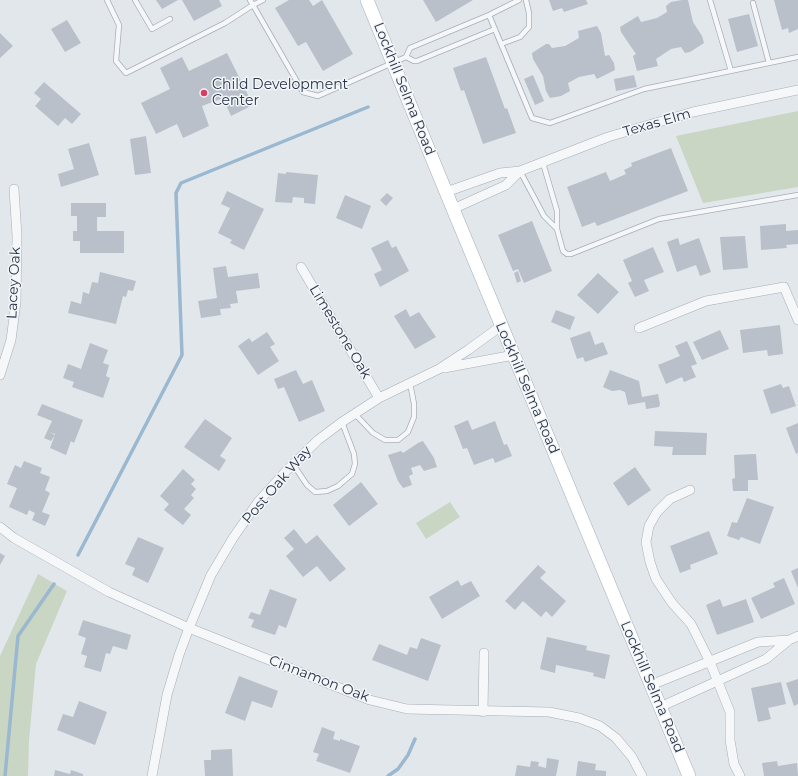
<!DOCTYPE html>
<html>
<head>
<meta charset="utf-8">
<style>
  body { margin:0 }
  canvas { display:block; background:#e2e7ec }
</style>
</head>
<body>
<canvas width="798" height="776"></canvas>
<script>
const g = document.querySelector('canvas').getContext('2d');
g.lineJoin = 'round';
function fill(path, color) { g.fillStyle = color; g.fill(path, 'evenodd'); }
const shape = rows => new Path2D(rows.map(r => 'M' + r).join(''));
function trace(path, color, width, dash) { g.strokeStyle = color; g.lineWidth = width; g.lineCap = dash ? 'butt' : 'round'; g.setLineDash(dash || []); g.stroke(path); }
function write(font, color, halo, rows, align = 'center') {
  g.font = font + ' Montserrat,sans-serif'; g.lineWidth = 3; g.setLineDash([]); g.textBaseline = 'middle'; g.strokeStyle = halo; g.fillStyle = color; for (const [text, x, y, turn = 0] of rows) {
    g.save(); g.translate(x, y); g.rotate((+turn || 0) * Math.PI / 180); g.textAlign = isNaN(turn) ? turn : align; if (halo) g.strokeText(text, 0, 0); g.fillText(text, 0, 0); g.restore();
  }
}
const green = shape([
  [798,111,798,187,703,203,676,136],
  [450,502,460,517,426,539,416,523],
  [38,574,67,591,36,664,29,741,28,776,0,776,0,656]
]);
const stream = shape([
  [78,555,182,355,176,193,181,183,368,107],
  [5,776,18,636,54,584],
  [388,776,398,769,408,755,415,739]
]);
const building = shape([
  [156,0,178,0,162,9],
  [182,0,219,0,222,6,194,21],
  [289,0,309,0,313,6,322,0,353,54,323,71,306,42,298,46,275,8],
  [423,0,473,0,436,22],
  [549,0,586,0,588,4,564,12,562,8,553,11],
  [682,0,688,0,693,22,702,36,704,43,690,52,685,53,681,47,671,49,656,59,658,66,637,71,633,56,636,54,621,32,620,27,638,16,641,22,657,18,667,12,666,6,671,2],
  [774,0,798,0,798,29,789,33,788,28,782,30],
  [749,14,758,46,737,52,728,19],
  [67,20,81,43,65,52,51,29],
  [597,26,601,33,605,56,609,55,614,63,615,70,597,79,594,74,579,77,568,83,570,91,561,96,550,98,546,91,543,76,533,59,532,53,546,44,549,44,552,48,565,46,579,38,578,31],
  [0,33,13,46,0,58],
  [227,53,253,105,231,116,223,98,202,106,209,126,183,138,177,124,156,134,141,103,170,89,160,68,182,57,189,71],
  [486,57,505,109,507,108,516,133,483,144,464,90,461,91,453,68],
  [533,75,544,101,535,105,524,79],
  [634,75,637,87,616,91,614,79],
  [44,82,81,114,72,124,65,118,58,126,35,106,41,99,34,93],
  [146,136,151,173,135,175,130,139],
  [89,143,99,175,61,187,58,174,74,169,68,149],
  [671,148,688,191,597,226,595,222,582,227,567,187,606,172,610,181,626,174,624,170,632,166,631,163],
  [286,172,318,175,315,204,304,203,304,198,293,197,292,203,275,202,278,173,286,174],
  [227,191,264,209,244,250,230,243,232,240,218,233,230,208,221,204],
  [387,193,393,198,386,206,380,200],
  [345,195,371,206,362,229,336,218],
  [71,203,106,203,106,217,97,217,97,231,124,231,124,253,80,253,80,241,73,241,73,231,77,231,77,216,71,216],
  [532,221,552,271,524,283,518,269,513,271,498,235],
  [786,224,786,231,798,230,798,244,786,245,787,248,761,250,760,226],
  [745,236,748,268,723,270,720,237],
  [678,238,680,245,699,238,711,272,700,276,696,265,677,272,667,242],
  [388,240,392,248,396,246,409,271,380,287,374,274,382,270,371,248],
  [653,247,664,272,644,280,649,291,635,297,628,283,632,281,623,260],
  [226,266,228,277,258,273,260,288,236,291,238,303,230,304,231,308,220,309,221,315,201,318,198,301,217,298,213,268],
  [518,271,521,281,517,283,514,273],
  [100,272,136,281,133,291,128,290,126,297,123,296,116,324,68,313,71,301,81,304,83,292,89,294,92,282,98,283],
  [598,273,619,292,598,314,577,295],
  [406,309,410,317,419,312,436,337,415,349,394,316],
  [556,310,575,317,570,330,551,322],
  [780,325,783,354,768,356,767,350,743,353,740,330],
  [720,330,729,349,702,360,693,342],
  [590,331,595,345,603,342,608,354,585,362,583,357,577,359,570,338],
  [267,332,275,344,270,347,279,361,258,375,238,346,249,338,252,342],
  [687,341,697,364,691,366,696,377,684,382,682,377,666,384,658,365,680,356,675,346],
  [90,343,108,350,103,363,109,365,106,376,110,378,103,398,72,387,74,382,63,378,68,364,81,369],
  [296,370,303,384,312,380,325,411,299,422,284,387,278,389,274,379],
  [610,370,639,381,642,397,658,394,660,404,659,407,646,409,645,402,628,405,625,392,620,390,612,391,603,387],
  [781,384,783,388,789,386,796,406,771,414,763,390],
  [42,404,83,420,74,443,71,441,66,455,50,448,56,432,55,434,49,432,55,435,51,441,44,438,52,421,37,415],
  [205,419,232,438,220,456,226,460,219,471,184,447],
  [468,420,472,430,495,421,504,445,507,444,512,456,495,463,493,458,474,465,467,448,463,449,454,426],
  [798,423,798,453,796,454,786,428],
  [655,431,707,433,706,455,672,455,673,447,654,446],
  [423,441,434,458,437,467,424,471,420,465,411,468,413,474,409,476,412,485,403,488,398,481,388,455,401,451,403,453,418,443],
  [756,454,758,480,748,480,748,491,733,491,732,479,735,478,734,455],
  [24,461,42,468,40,473,50,477,45,490,50,493,42,512,50,515,45,526,32,520,35,513,29,510,27,515,9,507,17,488,7,484,15,465,21,468],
  [635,467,651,490,628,506,613,483],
  [183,469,195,480,191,484,196,489,191,495,194,498,184,509,191,515,183,525,164,510,169,504,160,496],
  [361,482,378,504,349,526,333,505],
  [747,498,774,507,760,544,741,537,739,540,727,536,732,522,737,523],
  [294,529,306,544,317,535,346,569,330,582,317,566,303,577,286,556,294,549,284,538],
  [709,531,718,554,690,565,691,569,680,573,670,546],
  [138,537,164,548,148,583,132,575,135,568,125,564],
  [0,553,5,556,0,565],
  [538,565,546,572,540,578,566,601,552,617,546,611,541,617,523,601,515,610,505,601],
  [798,568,798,588,791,571],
  [784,578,795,604,761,619,751,598,775,587,773,583],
  [458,580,461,586,471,581,480,596,442,619,429,597],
  [270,589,297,599,286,628,279,625,275,635,251,627,254,620,248,618,251,612,260,615],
  [720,599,723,607,746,599,754,622,717,635,706,605],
  [83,620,131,635,127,650,113,646,110,654,106,653,101,672,84,667,87,656,81,654,86,638,78,635],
  [547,637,587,646,586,650,610,655,605,679,593,676,594,673,556,665,555,673,540,669],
  [421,638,441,645,428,681,372,660,379,644,407,655,410,647,417,649],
  [239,676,278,691,272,708,252,701,245,721,225,713],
  [798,679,798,704,794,706,786,683],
  [781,682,786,704,768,708,771,719,758,722,751,688],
  [79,701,107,712,95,745,57,730,63,714,73,717],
  [322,727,335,732,333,739,340,741,340,739,360,746,350,773,316,761,319,754,313,752],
  [232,749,233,776,205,776,204,760,211,760,211,750],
  [547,758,559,760,556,776,515,776,517,765,530,767,531,761,539,762,538,766,546,768],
  [578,761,596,764,595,770,606,771,606,776,576,776],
  [777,761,778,766,797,763,798,776,764,776,762,763],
  [55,770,70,774,71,770,83,774,83,776,54,776]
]);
const lane = shape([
  [107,0,119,25,116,61,126,73,225,23,253,5,303,92,318,96,406,57],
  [135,0,152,29,170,19],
  [250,0,253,5,263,0],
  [710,0,731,71],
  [753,3,769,63],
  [489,15,532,118,550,123,644,89,798,57],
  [495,29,417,61,414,61,406,57,410,48,489,15,519,0],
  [501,44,520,37,529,27,529,13,526,0],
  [520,171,544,216,557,229,557,211,543,163],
  [557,229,563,251,567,254,571,254,659,219,798,195],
  [354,413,373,433,385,440,398,440,408,432,414,417,414,404,410,383],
  [293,464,307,485,315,492,327,491,338,486,352,474,355,464,354,454,342,422]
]);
const street = shape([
  [446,192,500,173,520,171,608,137,693,112,798,90],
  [453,209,506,185,520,171],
  [301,267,379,398],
  [639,328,706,301,784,287,798,320],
  [444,368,514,355],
  [0,375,11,340,16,302,17,236,14,189],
  [690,490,670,499,657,512,649,526,646,542,650,562,656,579,672,603,691,624,710,662,730,712,730,740,734,764,740,776],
  [0,527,14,538,109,592,189,628,370,700,407,709,549,712,579,718,600,726,616,738,632,757,642,776],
  [651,685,758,642,789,640],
  [660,707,766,659,789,640,798,636],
  [483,712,484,653],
  [152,776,167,695,179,655,189,628,211,575,233,538,258,502,287,470,318,440,342,422,379,398,439,369,468,350,501,326]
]);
const secondary = shape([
  [367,0,453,209,689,776]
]);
const markers = [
  [204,93,4,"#da3d61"]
];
const poiNames = [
  ["Child Development",212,85],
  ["Center",212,101]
];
const streetNames = [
  ["Lockhill Selma Road",404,89,68],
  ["Texas Elm",657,123,-16],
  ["Lacey Oak",14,283,-87],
  ["Limestone Oak",340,332,59],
  ["Lockhill Selma Road",527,388,67],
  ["Post Oak Way",277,485,-49],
  ["Cinnamon Oak",319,679,21],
  ["Lockhill Selma Road",652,687,67]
];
fill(green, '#c9d6c3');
trace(stream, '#9ab8cf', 3.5);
fill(building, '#b9c0ca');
trace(lane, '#a6aeb7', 6);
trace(street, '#a6aeb7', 10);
trace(secondary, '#a6aeb7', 14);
trace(lane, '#f5f7f9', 4.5);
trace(street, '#f5f7f9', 9);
trace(secondary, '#fff', 13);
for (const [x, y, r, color] of markers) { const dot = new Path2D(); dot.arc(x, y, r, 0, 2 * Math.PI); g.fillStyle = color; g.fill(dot); trace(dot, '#f2f5f9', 1.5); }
write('14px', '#283546', '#f2f5f9', poiNames, 'left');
write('14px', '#283546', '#f2f5f9', streetNames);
</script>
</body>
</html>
